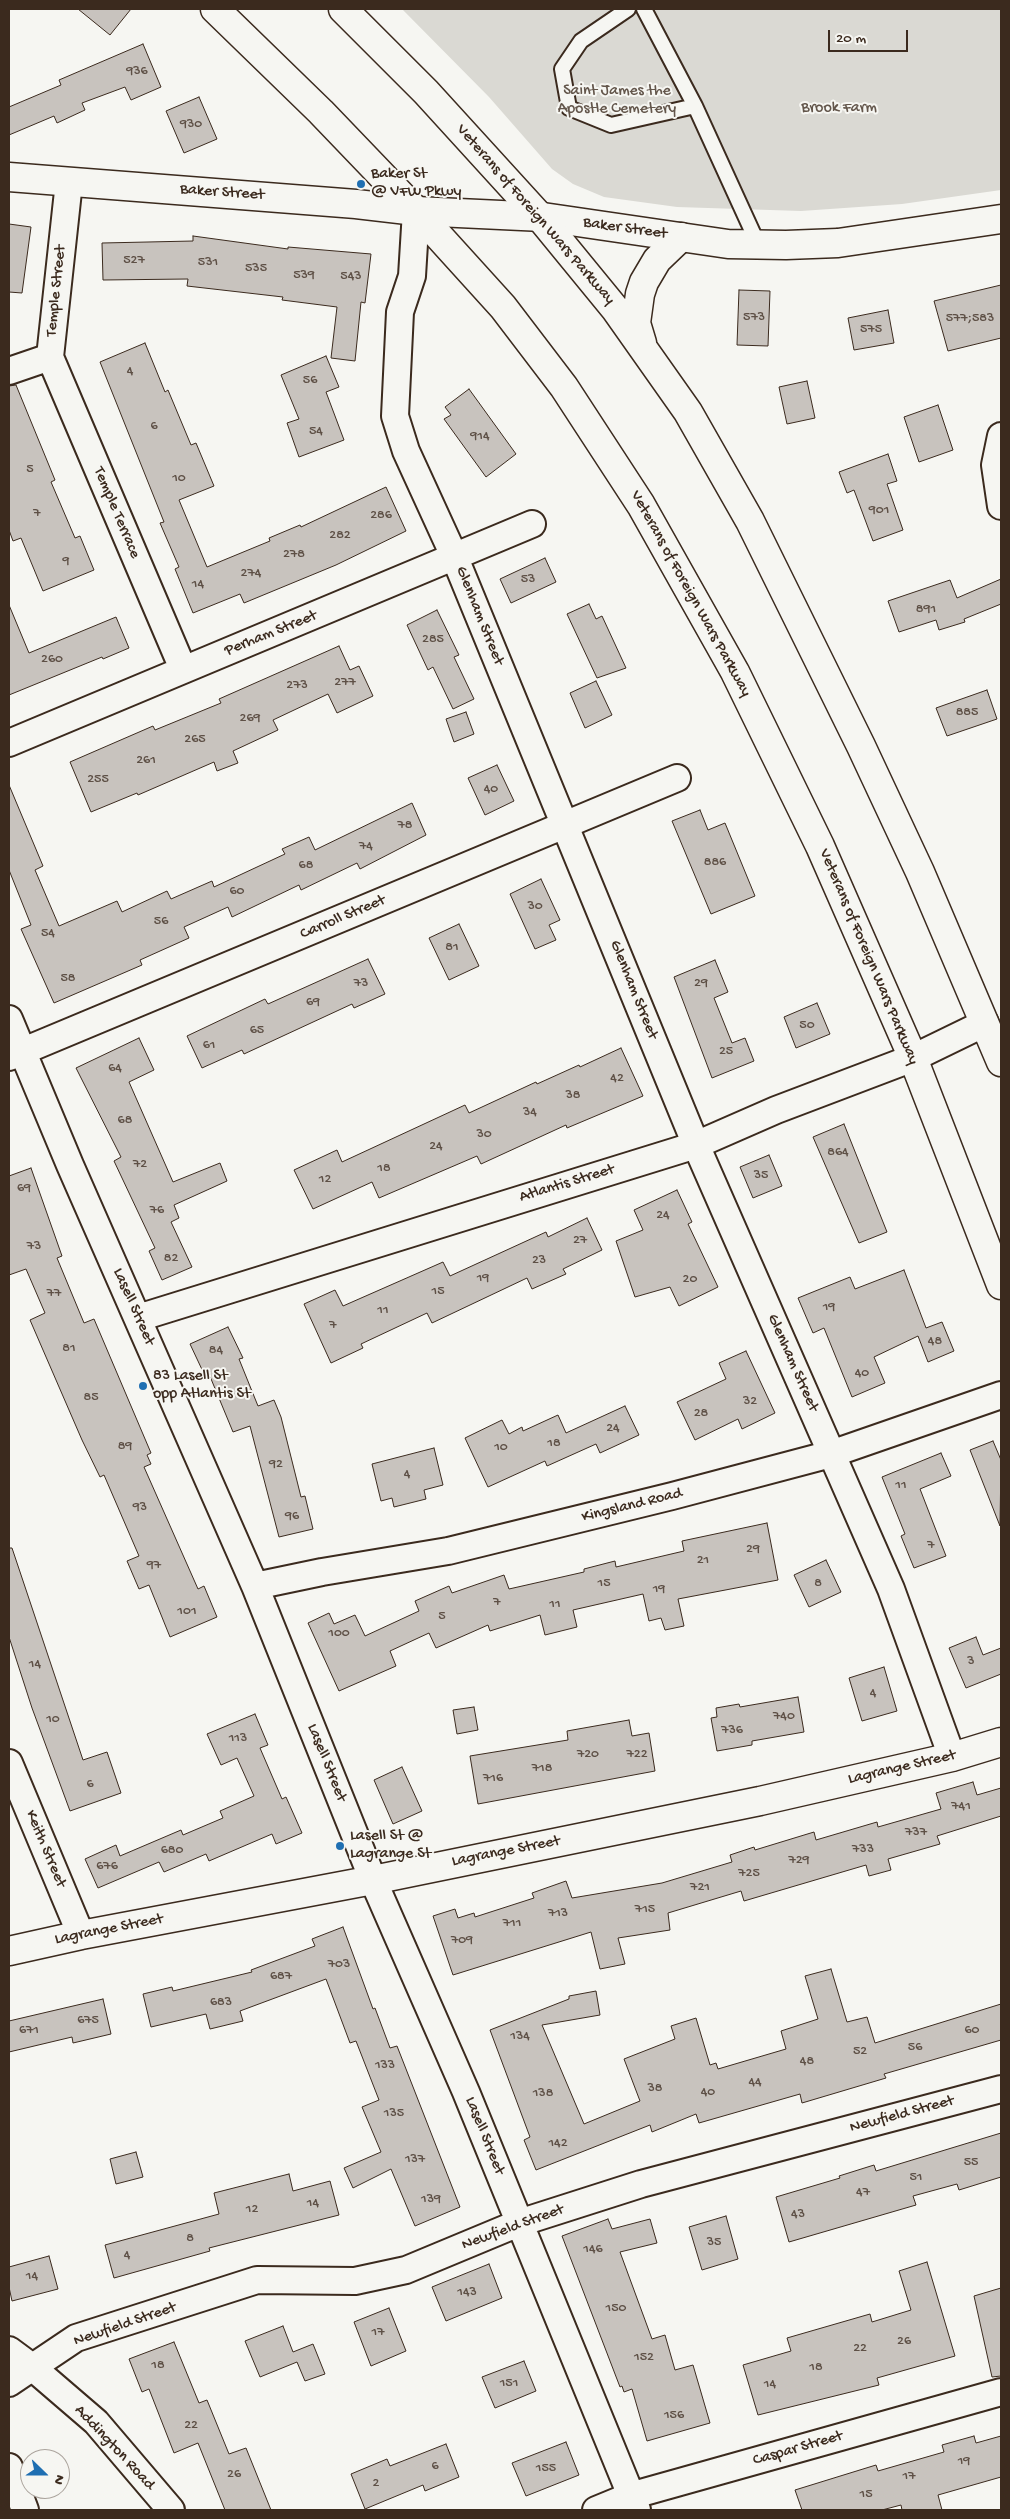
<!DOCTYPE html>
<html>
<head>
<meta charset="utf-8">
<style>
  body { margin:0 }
  #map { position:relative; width:1010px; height:2519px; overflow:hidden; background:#f6f6f2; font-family:"Gochi Hand",sans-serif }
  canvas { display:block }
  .frame { position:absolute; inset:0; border:10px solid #3b2a1e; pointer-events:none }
  .north { position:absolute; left:20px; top:2449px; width:50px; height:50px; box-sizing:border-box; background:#f6f6f2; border:1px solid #aba49d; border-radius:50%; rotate:112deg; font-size:14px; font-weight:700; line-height:20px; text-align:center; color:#3b2a1e }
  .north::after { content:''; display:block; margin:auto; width:18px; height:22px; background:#1f6fb2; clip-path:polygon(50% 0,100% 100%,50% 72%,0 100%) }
  .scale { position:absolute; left:828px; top:30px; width:80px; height:22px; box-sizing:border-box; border:2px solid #3b2a1e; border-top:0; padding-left:6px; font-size:15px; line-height:18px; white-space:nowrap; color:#3b2a1e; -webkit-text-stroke:4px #f6f6f2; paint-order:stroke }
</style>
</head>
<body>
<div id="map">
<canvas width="1010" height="2519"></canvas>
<div class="frame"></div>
<div class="north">N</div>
<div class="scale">20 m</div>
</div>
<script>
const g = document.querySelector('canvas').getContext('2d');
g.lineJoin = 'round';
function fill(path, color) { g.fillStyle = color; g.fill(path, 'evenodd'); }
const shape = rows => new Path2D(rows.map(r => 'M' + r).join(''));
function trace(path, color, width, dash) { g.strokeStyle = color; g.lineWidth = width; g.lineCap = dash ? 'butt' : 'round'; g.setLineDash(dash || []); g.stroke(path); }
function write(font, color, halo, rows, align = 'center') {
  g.font = font + ' "Gochi Hand",sans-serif'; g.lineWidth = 4; g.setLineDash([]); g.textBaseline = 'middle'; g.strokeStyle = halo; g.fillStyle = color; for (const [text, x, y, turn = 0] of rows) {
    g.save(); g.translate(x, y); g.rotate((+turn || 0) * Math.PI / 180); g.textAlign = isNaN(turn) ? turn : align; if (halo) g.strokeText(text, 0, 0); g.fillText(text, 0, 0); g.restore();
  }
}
const green = shape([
  [402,9,1001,9,1001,190,902,204,801,211,677,207,604,197,573,184,552,169,489,97]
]);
const building = shape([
  [78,9,131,9,110,35,78,9],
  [143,44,161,87,131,100,125,87,82,103,85,110,57,123,54,116,9,135,9,107,61,85,59,80,143,44],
  [199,97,217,139,184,153,166,111,199,97],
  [9,224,31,227,22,293,9,292,9,224],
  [193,236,288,249,288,247,371,254,365,303,361,302,355,361,331,358,337,307,282,300,283,297,187,286,188,279,103,280,102,243,193,241,193,236],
  [1001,285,1001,338,948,351,934,301,1001,285],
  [739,290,770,291,768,346,737,345,739,290],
  [888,310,894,343,854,350,848,318,888,310],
  [145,343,165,392,168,390,191,445,196,443,214,486,179,500,207,567,270,541,269,538,300,525,301,527,386,487,406,531,336,565,244,603,240,594,193,613,175,569,179,567,160,523,164,522,100,362,145,343],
  [326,356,339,387,326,392,344,440,299,457,287,423,299,419,281,375,326,356],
  [807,381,815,418,787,424,779,387,807,381],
  [16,385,55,480,51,482,75,538,80,536,94,570,43,591,21,538,13,541,9,530,9,386,16,385],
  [469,389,516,454,486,477,444,419,451,415,445,407,469,389],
  [938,405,953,450,919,462,904,417,938,405],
  [888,454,897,481,887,484,903,530,873,541,854,490,847,493,839,472,888,454],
  [545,558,556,582,511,603,500,579,545,558],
  [1001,579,1001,604,964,619,965,622,939,630,936,620,899,632,888,601,950,580,957,598,1001,579],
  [589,604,596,619,602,616,626,668,597,678,567,614,589,604],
  [9,605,29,653,116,617,129,648,103,659,102,657,9,695,9,605],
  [437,610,459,655,454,657,474,699,453,709,433,667,428,670,407,625,437,610],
  [339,646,350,670,359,666,373,696,337,713,328,694,273,720,278,730,233,751,238,763,217,771,214,762,138,795,137,793,91,812,70,762,153,726,155,730,221,703,219,699,339,646],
  [596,681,612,715,585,728,570,693,596,681],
  [987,690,997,719,947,736,936,708,987,690],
  [466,712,474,734,454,742,446,719,466,712],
  [497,765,514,801,485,815,468,778,497,765],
  [9,785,43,866,35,870,59,926,117,901,122,912,167,891,171,899,212,881,214,887,285,854,282,849,309,837,315,850,412,803,426,835,360,869,357,863,301,890,299,885,232,917,228,907,184,927,189,938,140,960,142,965,54,1003,21,929,31,925,9,870,9,785],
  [700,810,708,830,725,823,755,896,711,914,672,821,700,810],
  [541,879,560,920,549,925,556,940,535,949,510,894,541,879],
  [459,924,479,966,449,980,429,938,459,924],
  [368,959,385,994,354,1008,352,1004,244,1054,242,1050,202,1068,187,1036,265,999,268,1004,368,959],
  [715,960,728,992,714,998,732,1043,745,1038,754,1061,712,1078,674,977,715,960],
  [817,1003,830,1034,796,1048,784,1017,817,1003],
  [139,1038,154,1070,129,1082,173,1182,220,1163,227,1181,174,1205,179,1218,171,1222,192,1267,162,1280,149,1251,155,1248,114,1161,121,1157,76,1068,139,1038],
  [621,1048,643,1096,567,1128,566,1125,481,1164,477,1156,379,1198,372,1182,313,1209,294,1170,337,1150,342,1162,465,1105,469,1113,536,1082,537,1084,579,1065,580,1067,621,1048],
  [844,1124,887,1232,859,1243,813,1137,844,1124],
  [769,1155,782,1186,753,1198,740,1167,769,1155],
  [31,1168,62,1256,57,1258,84,1323,94,1319,151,1453,147,1455,151,1464,144,1467,198,1589,204,1586,217,1617,170,1637,149,1585,139,1589,127,1561,139,1556,104,1475,100,1477,82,1440,30,1320,45,1313,26,1269,9,1275,9,1176,31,1168],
  [677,1190,692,1222,688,1224,718,1287,679,1306,670,1287,635,1297,616,1241,643,1230,634,1210,677,1190],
  [587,1218,602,1250,563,1269,566,1274,532,1289,527,1278,432,1323,427,1313,361,1344,363,1348,331,1363,304,1304,335,1290,343,1306,443,1262,450,1276,546,1232,548,1237,587,1218],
  [904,1270,926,1328,942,1322,954,1351,928,1362,918,1336,874,1357,885,1383,852,1397,824,1328,813,1333,798,1298,850,1277,855,1289,904,1270],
  [228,1327,243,1358,239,1359,258,1406,274,1400,281,1417,301,1497,305,1496,313,1529,279,1537,250,1426,233,1432,209,1374,205,1376,190,1344,228,1327],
  [746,1351,775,1413,742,1429,738,1419,695,1440,677,1402,726,1379,719,1363,746,1351],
  [625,1406,639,1435,600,1453,596,1444,547,1466,545,1461,488,1487,465,1438,502,1420,509,1434,522,1427,523,1431,558,1415,566,1433,625,1406],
  [993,1441,1001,1460,1000,1526,970,1450,993,1441],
  [434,1448,443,1485,424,1490,426,1499,394,1507,392,1498,381,1501,372,1464,434,1448],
  [941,1453,951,1476,920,1489,946,1556,914,1568,901,1536,905,1534,882,1477,941,1453],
  [767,1523,778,1580,678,1599,684,1626,665,1630,661,1618,649,1621,643,1594,573,1610,577,1627,545,1635,540,1615,490,1631,488,1625,436,1648,429,1633,390,1651,396,1666,339,1691,308,1623,329,1613,334,1624,355,1615,365,1636,419,1611,415,1601,449,1586,452,1593,504,1575,509,1589,584,1572,584,1569,615,1561,616,1567,684,1551,682,1541,767,1523],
  [9,1548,12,1548,83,1760,107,1752,121,1793,70,1811,32,1708,9,1637,9,1548],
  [826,1560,841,1592,809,1607,794,1575,826,1560],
  [976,1637,983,1655,1001,1648,1001,1674,966,1688,949,1648,976,1637],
  [884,1667,897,1711,862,1721,849,1678,884,1667],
  [798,1697,804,1732,752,1741,752,1745,717,1751,711,1718,717,1717,716,1708,739,1704,740,1707,798,1697],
  [474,1707,478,1730,457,1734,453,1710,474,1707],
  [255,1714,268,1745,260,1748,282,1799,286,1797,302,1833,276,1844,272,1834,209,1861,206,1854,164,1872,159,1862,98,1888,85,1859,116,1845,120,1856,181,1830,183,1835,223,1818,220,1811,254,1796,237,1758,221,1765,207,1734,255,1714],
  [629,1720,632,1736,649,1733,655,1771,478,1804,470,1756,568,1740,567,1731,629,1720],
  [402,1767,422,1811,393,1824,374,1780,402,1767],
  [973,1782,977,1795,1001,1788,1001,1816,937,1836,940,1844,888,1859,891,1870,869,1876,866,1865,744,1901,741,1891,668,1913,670,1930,618,1938,625,1964,600,1969,591,1932,453,1975,433,1916,455,1909,458,1918,474,1913,475,1917,534,1898,532,1893,566,1881,572,1898,662,1883,732,1862,730,1855,754,1847,755,1850,814,1832,816,1840,877,1822,878,1827,941,1809,936,1793,973,1782],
  [343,1927,373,2009,375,2008,390,2048,397,2046,460,2207,415,2226,391,2169,353,2188,344,2168,381,2152,362,2107,379,2100,356,2041,350,2043,326,1979,240,2011,243,2021,210,2029,206,2014,151,2027,143,1994,172,1987,173,1991,252,1972,251,1970,315,1946,312,1939,343,1927],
  [831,1969,847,2022,867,2017,875,2043,1001,2004,1001,2040,884,2074,886,2078,802,2103,800,2094,699,2123,696,2114,652,2132,650,2125,536,2170,524,2140,530,2137,490,2030,569,1999,569,1996,596,1991,600,2015,542,2025,584,2124,640,2101,624,2059,675,2039,671,2026,696,2018,710,2065,716,2063,718,2069,786,2049,781,2031,818,2019,805,1976,831,1969],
  [103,1999,111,2034,73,2043,72,2037,9,2052,9,2021,103,1999],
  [1001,2133,1001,2177,959,2190,957,2184,913,2196,916,2205,789,2242,776,2197,840,2178,839,2176,874,2165,876,2171,1001,2133],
  [136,2152,143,2177,116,2184,110,2159,136,2152],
  [289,2174,293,2191,330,2181,339,2215,209,2248,210,2251,114,2278,105,2245,219,2214,214,2193,289,2174],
  [726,2216,738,2259,702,2270,689,2227,726,2216],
  [608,2219,612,2229,650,2219,657,2243,620,2252,652,2339,665,2335,675,2370,693,2365,710,2423,647,2441,632,2389,624,2392,622,2386,620,2387,562,2236,608,2219],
  [49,2256,58,2289,12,2301,9,2287,9,2267,49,2256],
  [927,2262,955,2356,877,2378,879,2385,758,2415,743,2365,791,2351,787,2338,870,2314,872,2322,911,2310,899,2271,927,2262],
  [489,2264,502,2298,446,2321,432,2287,489,2264],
  [1001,2288,1001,2376,992,2377,974,2296,1001,2288],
  [389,2308,406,2351,371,2366,354,2322,389,2308],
  [283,2326,293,2352,313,2344,325,2374,305,2381,297,2362,260,2377,245,2341,283,2326],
  [174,2342,199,2403,207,2400,229,2454,246,2448,271,2510,225,2510,198,2443,174,2453,149,2389,142,2392,129,2359,174,2342],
  [524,2361,536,2391,495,2408,482,2377,524,2361],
  [974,2436,976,2443,1001,2436,1001,2477,938,2495,942,2510,902,2510,901,2505,882,2510,802,2510,795,2490,876,2465,878,2471,944,2452,942,2445,974,2436],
  [566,2442,579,2475,526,2496,512,2463,566,2442],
  [446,2444,459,2477,425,2491,423,2485,365,2509,351,2474,387,2459,390,2466,446,2444]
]);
const service = shape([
  [628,9,581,41,562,69,569,108,611,125,695,106],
  [644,9,695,106,758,244]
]);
const minor = shape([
  [416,211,412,276,400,312,395,416,406,451,455,558,696,1145,891,1589,952,1757],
  [50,357,183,669],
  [9,371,50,357,69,182],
  [1001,436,995,465,1001,506],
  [9,743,532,524],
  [9,1019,70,1165,255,1586,373,1880,466,2092,637,2510],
  [9,1057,677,778],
  [138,1318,696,1145,776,1110,913,1058,985,1023],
  [255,1586,322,1572,448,1551,672,1496,831,1454,1001,1395],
  [9,1763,81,1935],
  [9,2350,32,2367,96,2422,171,2510],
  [9,2383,76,2338,257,2280,355,2281,406,2270,519,2223,641,2184,1001,2089],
  [9,2467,25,2510],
  [596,2510,630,2496,1001,2392]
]);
const tertiary = shape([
  [9,177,356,204,416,211,543,217,728,244,786,245,838,243,1001,219]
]);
const secondary = shape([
  [9,1951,81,1935,373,1880,760,1801,952,1757,1001,1742]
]);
const trunk = shape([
  [215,9,321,112,416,211,503,307,564,387,641,505,735,672,820,846,913,1058,1001,1285],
  [343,9,426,92,539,216,616,310,688,412,750,521,861,746,920,872,1001,1062],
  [642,343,636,323,640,294,644,282,657,260,681,237]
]);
const markers = [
  [361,184,5,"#1f6fb2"],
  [143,1386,5,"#1f6fb2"],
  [340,1846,5,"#1f6fb2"]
];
const numberNames = [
  ["936",137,72],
  ["930",191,125],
  ["527",134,261],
  ["531",208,263],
  ["535",256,269],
  ["539",304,276],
  ["543",351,277],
  ["573",754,318],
  ["577;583",970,319],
  ["575",871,330],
  ["4",130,372],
  ["56",310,381],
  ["6",154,427],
  ["54",316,432],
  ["914",480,437],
  ["5",30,470],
  ["10",179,479],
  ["901",879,511],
  ["7",37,514],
  ["286",381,516],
  ["282",340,536],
  ["278",294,555],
  ["9",66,562],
  ["274",251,574],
  ["53",528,580],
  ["14",198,585],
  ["891",926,610],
  ["285",433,640],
  ["260",52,660],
  ["277",345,683],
  ["273",297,686],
  ["885",967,713],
  ["269",250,719],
  ["265",195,740],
  ["261",146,761],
  ["255",98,780],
  ["40",491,790],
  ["78",405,826],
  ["74",366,847],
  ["886",715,863],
  ["68",306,866],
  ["60",237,892],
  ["30",535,907],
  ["56",161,922],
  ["54",48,934],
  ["81",452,948],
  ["58",68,979],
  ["73",361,984],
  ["29",701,984],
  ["69",313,1003],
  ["50",807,1026],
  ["65",257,1031],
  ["61",209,1046],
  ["25",726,1052],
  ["64",115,1069],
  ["42",617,1079],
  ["38",573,1096],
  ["34",530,1113],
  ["68",125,1121],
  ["30",484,1135],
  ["24",436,1147],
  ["864",838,1153],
  ["72",140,1165],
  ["18",384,1169],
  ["35",761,1176],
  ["12",325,1180],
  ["69",24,1189],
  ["76",157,1211],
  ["24",663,1216],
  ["27",580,1241],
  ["73",34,1247],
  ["82",171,1259],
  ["23",539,1261],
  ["19",483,1279],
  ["20",690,1280],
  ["15",438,1292],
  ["77",54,1294],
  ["19",829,1308],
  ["11",383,1311],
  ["7",333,1326],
  ["48",935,1342],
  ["81",69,1349],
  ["84",216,1351],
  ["40",862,1374],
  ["85",91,1398],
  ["32",750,1402],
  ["28",701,1414],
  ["24",613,1429],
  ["18",554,1444],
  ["89",125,1447],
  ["10",501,1448],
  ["92",276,1465],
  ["4",407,1475],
  ["11",901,1486],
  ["93",140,1508],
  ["96",292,1517],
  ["7",931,1546],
  ["29",753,1550],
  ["21",703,1561],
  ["97",154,1566],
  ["15",604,1584],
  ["8",818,1584],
  ["19",659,1590],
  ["7",497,1603],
  ["11",555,1605],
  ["101",187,1612],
  ["5",442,1617],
  ["100",339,1634],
  ["3",971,1662],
  ["14",35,1665],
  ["4",873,1694],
  ["740",784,1717],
  ["10",53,1720],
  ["736",732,1731],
  ["113",238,1739],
  ["720",588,1755],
  ["722",637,1755],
  ["718",542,1769],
  ["716",493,1779],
  ["6",90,1785],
  ["741",961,1807],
  ["737",916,1833],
  ["733",863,1850],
  ["680",172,1851],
  ["729",799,1861],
  ["676",107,1867],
  ["725",749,1874],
  ["721",700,1888],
  ["715",645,1910],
  ["713",558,1914],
  ["711",512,1924],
  ["709",462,1941],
  ["703",339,1965],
  ["687",281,1977],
  ["683",221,2003],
  ["675",88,2021],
  ["671",29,2031],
  ["60",972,2031],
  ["134",520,2037],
  ["56",915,2048],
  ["52",860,2052],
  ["48",807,2062],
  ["133",385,2066],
  ["44",755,2083],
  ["38",655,2089],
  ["40",708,2093],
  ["138",543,2094],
  ["135",394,2114],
  ["142",558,2144],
  ["137",415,2160],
  ["55",971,2163],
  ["51",916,2178],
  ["47",863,2193],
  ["139",431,2200],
  ["14",313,2204],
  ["12",252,2210],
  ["43",798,2215],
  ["8",190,2239],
  ["35",714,2243],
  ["146",593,2250],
  ["4",127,2256],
  ["14",32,2277],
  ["143",467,2293],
  ["150",616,2309],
  ["17",378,2333],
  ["26",904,2342],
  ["22",860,2349],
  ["152",644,2358],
  ["18",158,2366],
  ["18",816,2368],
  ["151",509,2384],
  ["14",770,2385],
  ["156",674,2416],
  ["22",191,2426],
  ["19",964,2462],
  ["6",435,2467],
  ["155",546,2469],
  ["26",234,2475],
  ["17",909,2477],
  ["2",376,2484],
  ["15",866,2495]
];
const parkNames = [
  ["Saint James the",617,92],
  ["Apostle Cemetery",617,110],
  ["Brook Farm",839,109]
];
const poiNames = [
  ["Baker St",371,175],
  ["@ VFW Pkwy",371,193],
  ["83 Lasell St",153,1377],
  ["opp Atlantis St",153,1395],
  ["Lasell St @",350,1837],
  ["Lagrange St",350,1855]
];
const streetNames = [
  ["Baker Street",222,193,4],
  ["Veterans of Foreign Wars Parkway",535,215,49],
  ["Baker Street",625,229,8],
  ["Temple Street",57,291,-84],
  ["Temple Terrace",116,513,67],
  ["Veterans of Foreign Wars Parkway",690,594,61],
  ["Glenham Street",479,616,68],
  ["Perham Street",271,634,-22],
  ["Carroll Street",343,918,-23],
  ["Veterans of Foreign Wars Parkway",868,957,67],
  ["Glenham Street",633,990,68],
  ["Atlantis Street",567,1184,-17],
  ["Lasell Street",133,1307,66],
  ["Glenham Street",792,1363,66],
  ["Kingsland Road",632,1506,-14],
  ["Lasell Street",326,1763,68],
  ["Lagrange Street",902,1768,-13],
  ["Keith Street",45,1849,67],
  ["Lagrange Street",506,1852,-11],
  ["Lagrange Street",109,1930,-11],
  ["Newfield Street",902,2115,-15],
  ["Lasell Street",484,2136,68],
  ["Newfield Street",513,2228,-20],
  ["Newfield Street",125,2325,-19],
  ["Addington Road",114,2448,47],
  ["Caspar Street",798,2449,-16]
];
fill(green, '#dad9d3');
fill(building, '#c8c3be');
trace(building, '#3b2a1e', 1);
trace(service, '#3b2a1e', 18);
trace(minor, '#3b2a1e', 30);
trace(tertiary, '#3b2a1e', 31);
trace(secondary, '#3b2a1e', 31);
trace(trunk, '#3b2a1e', 31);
trace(service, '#f6f6f2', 14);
trace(minor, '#f6f6f2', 26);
trace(tertiary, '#f6f6f2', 28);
trace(secondary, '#f6f6f2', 28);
trace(trunk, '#f6f6f2', 28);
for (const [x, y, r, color] of markers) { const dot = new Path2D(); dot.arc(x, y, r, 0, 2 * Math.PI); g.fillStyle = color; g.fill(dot); trace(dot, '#f6f6f2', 2); }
write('14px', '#5e5046', null, numberNames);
write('16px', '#63564b', '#f6f6f2', parkNames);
write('16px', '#3b2a1e', '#f6f6f2', poiNames, 'left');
write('16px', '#3b2a1e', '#f6f6f2', streetNames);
</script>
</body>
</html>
